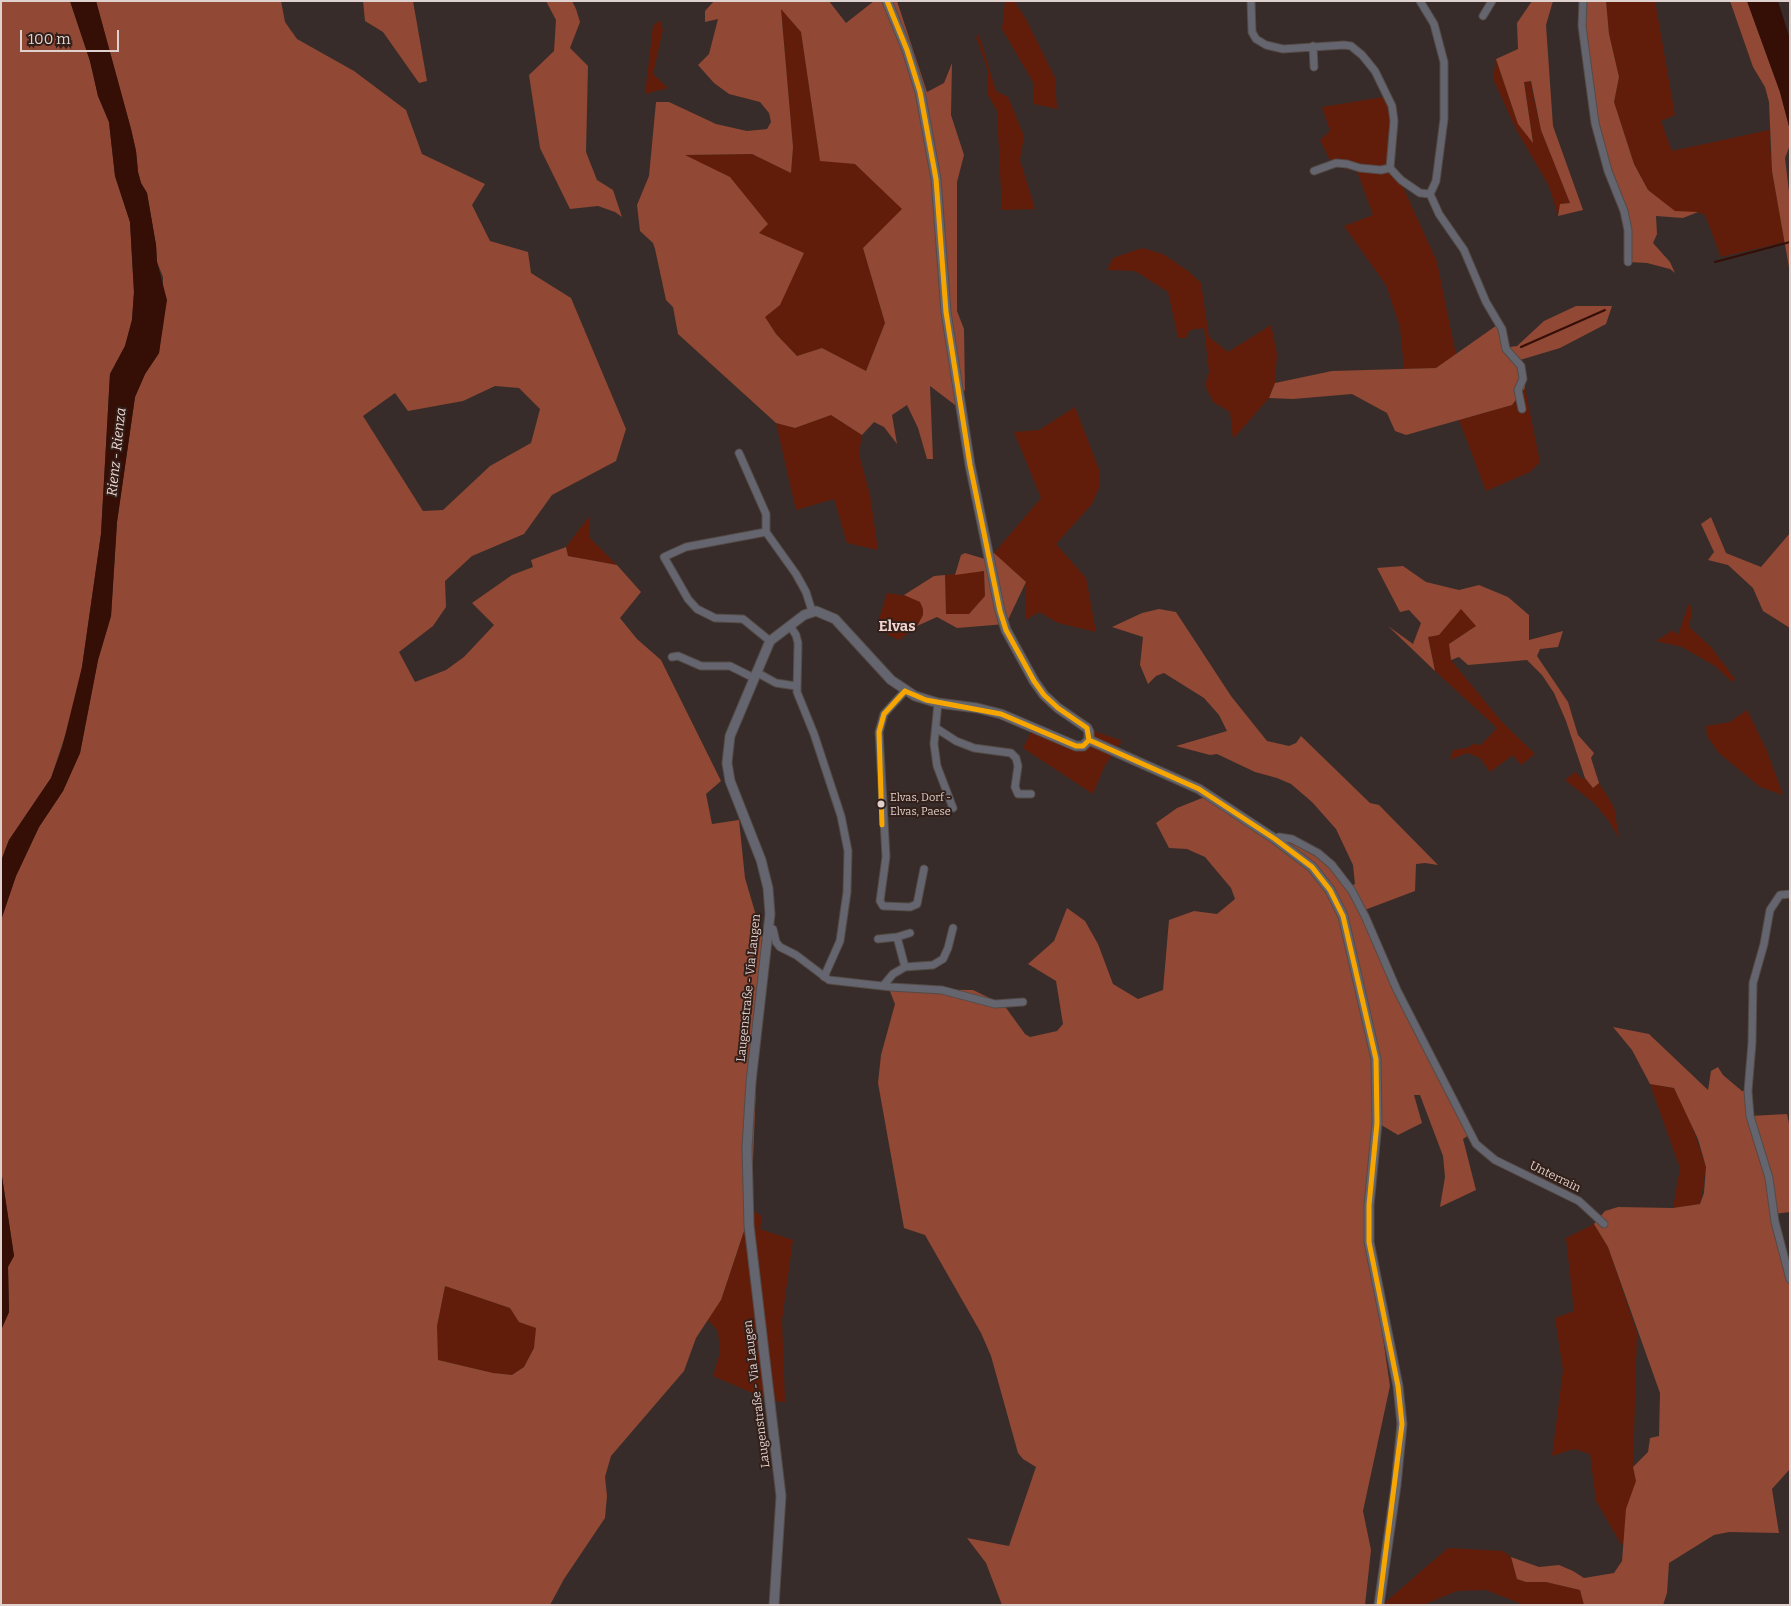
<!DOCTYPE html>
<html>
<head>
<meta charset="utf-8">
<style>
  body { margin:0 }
  #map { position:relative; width:1791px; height:1606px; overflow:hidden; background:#372c29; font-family:Bitter,serif }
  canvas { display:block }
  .frame { position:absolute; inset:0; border:2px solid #dfd1cd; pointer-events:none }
  .scale { position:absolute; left:20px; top:30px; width:99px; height:22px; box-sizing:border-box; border:2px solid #dfd1cd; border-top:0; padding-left:6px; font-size:15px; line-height:18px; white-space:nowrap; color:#dfd1cd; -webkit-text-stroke:4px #331f1a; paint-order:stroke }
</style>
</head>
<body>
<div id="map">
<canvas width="1791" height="1606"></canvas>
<div class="frame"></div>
<div class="scale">100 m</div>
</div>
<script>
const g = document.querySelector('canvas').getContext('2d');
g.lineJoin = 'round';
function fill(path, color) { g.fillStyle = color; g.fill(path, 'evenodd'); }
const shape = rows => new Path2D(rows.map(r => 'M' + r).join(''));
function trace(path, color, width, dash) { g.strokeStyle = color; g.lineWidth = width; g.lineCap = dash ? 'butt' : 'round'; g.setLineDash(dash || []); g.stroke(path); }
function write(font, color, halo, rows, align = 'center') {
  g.font = font + ' Bitter,serif'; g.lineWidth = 4; g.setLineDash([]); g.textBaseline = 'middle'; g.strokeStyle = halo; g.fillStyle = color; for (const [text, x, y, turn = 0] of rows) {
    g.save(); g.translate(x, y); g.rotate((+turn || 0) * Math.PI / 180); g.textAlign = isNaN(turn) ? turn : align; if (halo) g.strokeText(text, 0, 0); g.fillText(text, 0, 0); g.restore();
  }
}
const green = shape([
  [1005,1,1014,1,1026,19,1055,78,1057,109,1034,104,1033,82,1002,29],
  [1606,1,1655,1,1675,115,1661,121,1672,151,1769,130,1772,171,1785,242,1721,257,1705,215,1698,212,1675,212,1648,190,1634,164,1614,102,1619,77,1609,34],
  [781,8,801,32,820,160,855,164,903,209,863,248,885,323,866,371,822,348,797,356,776,334,765,317,759,233,684,155,752,154,791,173,793,147],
  [660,20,663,30,653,74,668,88,645,94,653,26],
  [979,35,996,91,1008,97,1024,136,1020,160,1035,209,1002,210,997,111,988,95,988,71,976,37],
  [1496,59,1518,124,1533,141,1524,81,1530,81,1541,130,1570,203,1560,204,1558,216,1549,186,1517,131,1493,79],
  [1390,96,1393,104,1394,167,1437,262,1456,355,1436,368,1404,369,1400,327,1386,285,1344,226,1373,215,1357,171,1333,166,1320,140,1330,131,1322,107],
  [1142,248,1163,254,1188,271,1201,283,1209,337,1228,352,1271,325,1277,354,1275,383,1269,398,1233,439,1230,412,1213,402,1205,385,1209,372,1204,328,1190,330,1186,338,1178,338,1168,292,1135,271,1107,270,1113,258],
  [1525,388,1540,462,1530,472,1486,491,1459,420,1512,405],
  [1075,407,1100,472,1099,488,1092,504,1056,544,1086,578,1096,632,1058,623,1039,612,1026,620,1026,582,994,553,1041,498,1014,432,1039,430],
  [831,415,862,435,859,454,870,495,878,550,847,543,834,499,796,510,776,423,795,428],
  [590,515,590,538,617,565,568,556,566,547],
  [984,571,985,596,969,614,946,614,945,575],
  [887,593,913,597,920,602,923,609,923,615,916,627,899,640,888,635,879,619],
  [1689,603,1692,610,1689,627,1711,647,1735,679,1732,682,1715,666,1682,647,1656,641,1673,630,1678,635],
  [1461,608,1476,626,1449,644,1451,660,1501,721,1535,754,1521,765,1513,755,1490,772,1480,758,1467,753,1450,760,1453,750,1467,748,1473,744,1481,745,1497,728,1435,671,1428,636,1439,635],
  [1747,710,1767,751,1783,795,1760,787,1719,753,1707,736,1706,726,1730,722],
  [1034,726,1077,744,1094,731,1122,741,1104,767,1093,794,1023,748],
  [1575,772,1583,779,1585,778,1593,788,1599,783,1614,807,1619,838,1609,821,1594,803,1565,780],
  [1650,1084,1674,1088,1691,1123,1706,1167,1700,1204,1673,1208,1680,1168],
  [751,1210,762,1216,760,1229,793,1240,782,1320,785,1402,771,1401,713,1376,720,1353,718,1331,707,1319,721,1300],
  [1594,1224,1608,1247,1637,1333,1633,1467,1636,1481,1622,1546,1596,1501,1590,1454,1574,1449,1552,1456,1563,1370,1555,1318,1574,1311,1566,1238],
  [445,1286,510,1308,519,1322,537,1328,534,1348,524,1367,512,1375,493,1373,438,1360,437,1326],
  [1448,1548,1503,1551,1511,1557,1517,1579,1526,1582,1546,1582,1580,1590,1584,1603,1580,1605,1524,1605,1486,1590,1457,1591,1423,1605,1382,1605]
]);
const forest = shape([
  [1,1,70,1,90,61,98,96,109,122,115,176,130,222,134,292,132,320,125,346,110,374,101,534,82,667,73,712,51,778,9,840,1,861],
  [96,1,281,1,285,22,297,39,354,71,406,110,422,154,485,184,472,205,490,241,528,252,531,273,571,298,626,429,616,461,552,495,524,534,472,556,445,581,446,607,433,626,399,652,415,682,446,670,464,657,494,625,472,603,512,575,533,567,531,560,566,547,568,556,617,565,641,592,620,618,637,639,661,660,721,781,706,794,712,824,739,820,745,878,762,936,751,1210,721,1300,696,1338,684,1371,611,1456,605,1477,607,1496,605,1518,564,1579,550,1605,1,1605,1,1330,9,1312,8,1266,14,1256,1,1170,1,920,16,876,39,827,63,791,80,753,98,660,111,616,117,522,135,397,145,374,159,353,162,328,163,277,157,262,156,245,147,193,141,183,138,172,136,151,131,129],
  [495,386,519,388,540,409,531,443,490,466,443,510,423,511,363,416,395,393,408,411,463,401],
  [445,1286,510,1308,519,1322,536,1328,534,1348,524,1367,512,1375,493,1373,438,1360,437,1326],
  [363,1,413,1,427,81,419,83,383,32,365,21],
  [546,1,572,1,576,9,580,22,570,48,588,66,586,152,597,180,613,190,622,217,615,212,598,206,570,209,540,148,529,75,554,51,556,20],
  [714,1,829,1,846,23,874,1,897,1,927,92,944,83,952,63,951,115,964,155,957,182,957,311,964,329,965,390,955,405,930,386,933,459,927,459,918,428,907,405,892,415,897,444,884,427,874,422,862,435,831,415,795,428,776,423,678,334,673,307,666,300,655,249,653,243,640,231,637,205,649,176,656,102,669,102,716,124,747,131,767,129,771,122,769,113,760,102,729,94,714,83,698,65,709,54,718,19,705,22,705,11],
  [781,9,801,32,820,161,855,164,902,209,863,248,885,323,866,371,822,348,797,356,776,334,765,317,780,305,804,253,759,233,768,224,730,177,685,155,752,154,791,173,793,147],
  [1532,1,1553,1,1546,25,1553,126,1583,210,1558,216,1560,204,1570,203,1541,130,1531,81,1524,82,1533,143,1518,124,1496,59,1518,49,1517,23],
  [1583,1,1606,1,1609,34,1619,77,1614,102,1634,164,1648,190,1675,211,1698,212,1683,218,1656,216,1657,234,1653,243,1670,262,1675,273,1670,269,1647,263,1628,262,1628,230,1595,123],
  [1730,1,1747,1,1780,92,1790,130,1790,145,1785,158,1790,200,1790,273,1772,171,1769,102,1765,87,1753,67],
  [1576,306,1612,306,1606,324,1560,348,1520,360,1524,370,1525,388,1512,405,1406,435,1395,431,1387,413,1352,394,1293,399,1269,398,1275,383,1332,371,1436,368,1500,323,1509,347,1517,346,1544,321],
  [1711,517,1726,553,1761,567,1790,533,1790,628,1763,611,1753,588,1728,565,1708,560,1714,552,1701,524],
  [965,553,985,559,994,553,1026,582,1006,624,957,628,937,617,917,626,923,615,923,609,920,602,904,595,934,576,945,575,946,614,969,614,985,596,984,571,955,575,961,555],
  [1403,566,1426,582,1459,590,1479,585,1508,597,1529,615,1529,640,1563,631,1558,647,1540,649,1537,656,1568,702,1578,735,1594,753,1591,758,1599,783,1593,788,1585,778,1566,721,1554,693,1542,675,1527,660,1468,665,1459,657,1451,660,1449,644,1476,626,1461,609,1439,635,1428,637,1435,671,1388,626,1413,644,1421,623,1409,610,1400,612,1377,568],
  [1159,609,1176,612,1231,696,1267,741,1289,746,1296,743,1301,736,1370,803,1379,805,1438,865,1425,863,1416,864,1415,891,1362,911,1469,1135,1463,1139,1476,1190,1440,1207,1445,1177,1443,1156,1420,1095,1414,1095,1422,1123,1398,1135,1378,1123,1369,1242,1390,1386,1363,1511,1371,1550,1365,1605,1002,1605,986,1563,967,1538,1009,1546,1036,1467,1023,1459,1018,1453,991,1356,981,1333,925,1235,904,1228,878,1083,881,1055,895,1004,889,989,973,990,1004,1005,1025,1034,1030,1037,1057,1031,1063,1024,1056,981,1028,964,1054,941,1067,908,1085,921,1098,944,1113,984,1138,999,1163,990,1169,920,1194,911,1217,914,1235,899,1231,888,1205,857,1187,849,1169,848,1156,823,1177,808,1212,794,1272,833,1303,841,1334,861,1351,886,1355,884,1353,865,1336,829,1312,802,1291,784,1277,778,1255,772,1217,754,1210,755,1176,746,1227,731,1219,715,1204,698,1164,673,1156,676,1148,684,1140,665,1143,637,1112,627,1142,613],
  [1613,1027,1649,1034,1708,1090,1711,1071,1718,1067,1723,1075,1742,1091,1748,1091,1750,1116,1787,1114,1790,1128,1790,1212,1774,1214,1790,1279,1790,1469,1772,1489,1779,1533,1729,1532,1714,1535,1669,1563,1667,1593,1663,1605,1584,1605,1580,1590,1546,1582,1526,1582,1517,1579,1511,1557,1539,1567,1559,1565,1573,1571,1584,1578,1614,1573,1622,1561,1626,1509,1636,1481,1633,1467,1648,1452,1650,1438,1659,1436,1660,1393,1608,1247,1594,1224,1605,1211,1618,1207,1673,1208,1700,1204,1704,1193,1706,1167,1698,1139,1674,1088,1650,1084,1632,1050]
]);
const water = shape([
  [70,1,96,1,131,129,136,151,138,172,141,183,147,193,156,245,157,262,167,300,159,353,145,374,135,397,117,522,111,616,98,660,80,753,63,791,39,827,16,876,1,920,1,861,9,840,51,778,62,748,82,667,101,534,110,374,125,346,132,320,134,292,130,222,115,176,109,122,98,96,90,61],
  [1747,1,1778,1,1790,39,1790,130,1780,92],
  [1,1170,14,1256,8,1267,9,1312,1,1330]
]);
const stream = shape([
  [1715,262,1790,242],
  [1521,347,1605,310]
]);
const minor = shape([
  [1251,1,1252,32,1256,39,1266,45,1283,49,1344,45,1351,46,1362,55,1375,71,1392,106,1394,121,1390,168,1401,180,1420,193,1430,194],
  [1420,1,1434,24,1444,62,1444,119,1436,181,1430,194],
  [1583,1,1582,26,1595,123,1608,171,1624,211,1628,230,1628,262],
  [1483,16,1492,1],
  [1313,46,1314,67],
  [1314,171,1336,163,1347,164,1360,168,1381,170,1390,168],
  [1430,194,1439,214,1464,250,1486,302,1502,329,1506,349,1521,366,1523,379,1518,390,1522,409],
  [739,453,766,514,766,532,796,574,806,592,812,611],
  [766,532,686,547,664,557,688,599,697,609,715,618,743,619,770,641],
  [790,626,796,635,798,643,797,692,814,734,841,816,848,851,847,892,840,941,824,977],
  [672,657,678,656,701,666,730,666,754,678],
  [756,672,776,683,796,686],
  [905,691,884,714,879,732,886,857,880,901,883,906,910,907,917,904,924,869],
  [938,703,934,744,937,766,953,808],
  [936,728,956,741,974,748,1011,753,1016,758,1018,766,1015,787,1018,794,1031,794],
  [1275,839,1279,837,1292,839,1318,853,1332,865,1352,891,1365,916,1397,990,1476,1144,1495,1160,1579,1201,1604,1224],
  [1790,894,1780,895,1770,910,1764,944,1753,983,1752,1043,1748,1091,1750,1116,1769,1178,1775,1222,1790,1279],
  [769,928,773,929,776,942,780,947,796,955,829,980,891,987,942,990,995,1004,1023,1002],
  [897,937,910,933],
  [878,939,897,937,905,967,893,974,883,986],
  [905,967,933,965,943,959,948,948,953,928]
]);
const tertiary = shape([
  [887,1,907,50,920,92,936,179,946,312,970,465,1000,611,1006,630,1034,681,1044,695,1058,708,1087,728,1089,732,1089,740],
  [1089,740,1199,789,1275,839,1312,867,1330,890,1343,916,1376,1059,1377,1123,1369,1205,1369,1242,1398,1386,1402,1424,1396,1485,1379,1605],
  [774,1605,781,1496,749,1225,747,1148,751,1082,770,914,768,888,761,860,730,781,727,763,730,736,770,641,804,615,816,611,835,619,891,680,915,696,938,703,977,708,1001,714,1076,746,1083,746,1089,740]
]);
const bus1 = shape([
  [887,1,907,50,920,92,936,179,946,312,970,465,1000,611,1006,630,1034,681,1044,695,1058,708,1087,728,1089,740],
  [905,691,926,700,1001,714,1076,746,1083,746,1089,740],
  [1089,740,1199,789,1275,839,1312,867,1330,890,1343,916,1376,1059,1377,1123,1369,1205,1369,1242,1398,1386,1402,1424,1379,1605],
  [882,825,879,732,884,714,905,691]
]);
const markers = [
  [881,804,4.5,"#dfd1cd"]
];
const busNames = [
  ["Elvas, Dorf -",890,798],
  ["Elvas, Paese",890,812]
];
const streetNames = [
  ["Laugenstraße - Via Laugen",749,988,-84],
  ["Unterrain",1555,1177,26],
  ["Laugenstraße - Via Laugen",757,1394,-97]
];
const waterNames = [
  ["Rienz - Rienza",117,452,-84]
];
const quarterNames = [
  ["Elvas",897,627]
];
fill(green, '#621d0a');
fill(forest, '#914834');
fill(water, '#350e06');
trace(stream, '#350e06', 2);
trace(minor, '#544b47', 9);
trace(tertiary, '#544b47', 11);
trace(minor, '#64656f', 7);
trace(tertiary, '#64656f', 9);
trace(bus1, '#f7a600', 5);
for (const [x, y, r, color] of markers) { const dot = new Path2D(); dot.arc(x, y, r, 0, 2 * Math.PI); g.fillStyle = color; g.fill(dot); trace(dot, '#331f1a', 2); }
write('11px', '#dfd1cd', '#331f1a', busNames, 'left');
write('12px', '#dfd1cd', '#331f1a', streetNames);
write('italic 14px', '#f2d9d2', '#331f1a', waterNames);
write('bold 15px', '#f0d4cd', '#331f1a', quarterNames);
</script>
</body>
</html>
